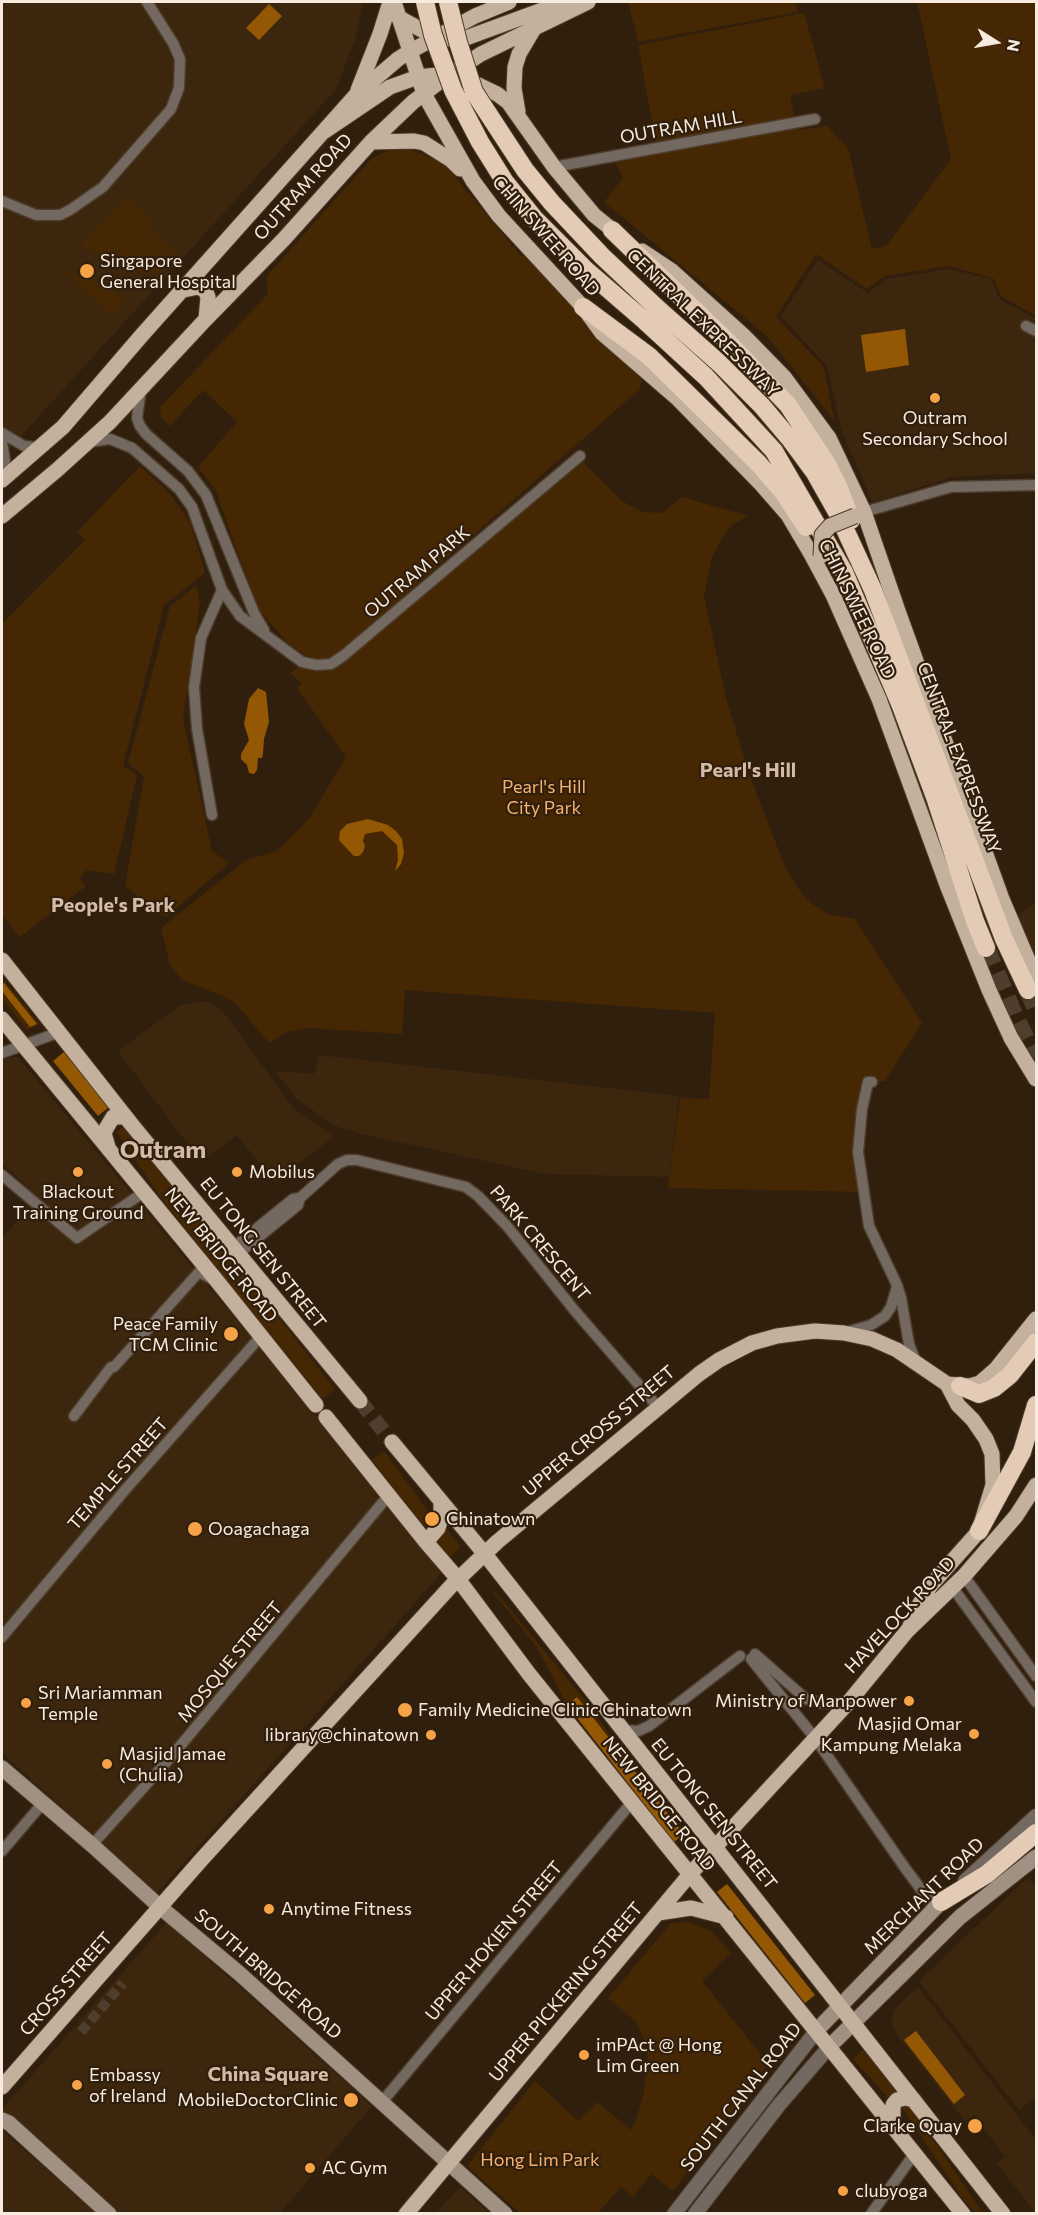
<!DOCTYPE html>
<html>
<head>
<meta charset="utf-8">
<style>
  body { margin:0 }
  #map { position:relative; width:1038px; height:2215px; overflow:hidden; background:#311f0d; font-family:Commissioner,sans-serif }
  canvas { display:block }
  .frame { position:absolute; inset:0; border:3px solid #f7ebe0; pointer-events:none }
  .north { position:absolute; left:966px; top:12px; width:60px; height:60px; -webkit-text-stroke:4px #311f0d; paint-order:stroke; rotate:101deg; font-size:16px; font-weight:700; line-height:24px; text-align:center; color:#f7ebe0 }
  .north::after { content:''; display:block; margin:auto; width:21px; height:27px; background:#f7ebe0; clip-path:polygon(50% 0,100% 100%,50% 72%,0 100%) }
</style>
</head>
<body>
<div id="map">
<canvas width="1038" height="2215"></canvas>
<div class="frame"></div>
<div class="north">N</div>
</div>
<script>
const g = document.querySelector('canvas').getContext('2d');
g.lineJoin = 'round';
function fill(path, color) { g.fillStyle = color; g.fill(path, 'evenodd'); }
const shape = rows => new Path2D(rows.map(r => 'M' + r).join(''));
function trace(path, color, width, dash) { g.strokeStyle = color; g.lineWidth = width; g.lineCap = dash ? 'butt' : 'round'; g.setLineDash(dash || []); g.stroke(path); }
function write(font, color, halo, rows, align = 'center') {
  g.font = font + ' Commissioner,sans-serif'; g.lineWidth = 4.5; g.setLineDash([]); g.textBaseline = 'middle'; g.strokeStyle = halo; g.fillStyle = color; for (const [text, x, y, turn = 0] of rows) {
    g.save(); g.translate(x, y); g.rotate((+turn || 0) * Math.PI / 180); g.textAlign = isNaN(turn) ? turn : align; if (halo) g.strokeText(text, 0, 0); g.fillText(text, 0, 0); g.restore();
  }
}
const built = shape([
  [2,2,363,2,356,37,336,89,2,457],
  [818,260,868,293,887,279,948,269,991,279,1000,300,1036,318,1036,473,952,477,872,502,841,429,827,366,781,316],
  [1036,903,1036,957,1015,917],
  [196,1002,210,1002,225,1014,294,1109,335,1136,274,1182,237,1135,201,1162,118,1051,179,1006],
  [319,1055,679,1096,669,1177,545,1174,362,1134,335,1126,298,1100,275,1071,314,1074],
  [17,1056,444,1570,157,1893,2,1753,2,1239,37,1196,2,1163,2,1060],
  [1026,1879,1036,1884,1036,2097,1019,2110,919,1981],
  [167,1922,372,2106,279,2214,112,2213,2,2114,2,2109],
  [918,1987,1036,2140,1036,2213,997,2164,1005,2157,974,2115,965,2121,898,2036,891,2023,895,2009],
  [2,2130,16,2143,96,2213,2,2213],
  [460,2187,489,2213,436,2213]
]);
const green = shape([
  [628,2,796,2,798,12,638,42],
  [917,2,1036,2,1036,316,1002,297,993,278,948,266,885,276,867,289,816,254,776,317,824,367,834,420,767,336,604,202,623,178,616,163,658,153,638,45,804,13,825,88,790,95,797,130,827,126,848,148,872,249,886,246,951,159],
  [393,149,411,150,434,159,447,167,521,256,535,255,642,377,640,389,342,650,332,658,313,659,291,647,258,609,216,491,198,467,237,422,203,390,170,426,161,418,160,407,268,294,266,277,372,158],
  [128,196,153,219,147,226,177,251,158,273,140,273,80,245],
  [62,269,109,288,126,302,111,316],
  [581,460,622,501,642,512,662,513,682,497,748,516,732,525,721,540,712,557,704,596,726,698,748,771,785,867,800,891,812,904,828,914,855,919,922,1023,885,1081,872,1082,862,1149,867,1192,668,1188,680,1098,709,1099,715,1013,405,990,402,1034,308,1028,287,1032,269,1043,236,1004,223,996,182,980,170,965,161,928,246,860,277,851,309,819,346,757,297,688,302,683,290,673,300,666,332,668],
  [140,466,169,493,190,522,205,573,164,605,123,766,137,775,114,874,87,870,79,879,86,886,20,937,2,915,2,624,85,540,77,532],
  [196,585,200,603,183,719,212,851,229,863,166,917,125,886,144,777,128,763,170,607],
  [4,980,40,1024,27,1030,2,998,2,982],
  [126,1125,335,1389,323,1399,162,1199,116,1132],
  [384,1451,434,1519,430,1527,425,1527,372,1460],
  [447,1529,460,1546,459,1549,450,1557,434,1540],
  [495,1591,589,1705,634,1770,577,1698,567,1705,538,1649,493,1592],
  [688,1922,711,1931,731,1953,702,1981,768,2063,673,2191,651,2174,633,2197,621,2187,598,2213,520,2213,467,2166,535,2081,578,2121,597,2102,631,2130,637,2118,644,2091,648,2058,644,2040,636,2022,608,1998,671,1923],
  [864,2049,898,2090,889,2099,853,2059],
  [903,2105,910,2106,983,2213,976,2213,963,2199,903,2109]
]);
const water = shape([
  [269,4,282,16,259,40,246,28],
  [905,329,909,365,866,372,861,335],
  [258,688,266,692,269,722,264,739,263,754,262,758,258,758,257,770,254,774,249,773,247,765,241,759,241,754,249,740,244,724,249,699],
  [368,819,388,825,396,831,402,839,404,853,401,864,395,871,398,860,397,845,382,831,365,834,363,841,365,846,363,852,359,856,354,856,349,851,339,840,340,831,347,824],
  [4,983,37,1024,30,1027,2,991,2,985],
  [64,1052,109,1107,98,1116,53,1061],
  [577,1697,684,1834,674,1842,567,1705],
  [727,1884,815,1995,805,2003,717,1892],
  [916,2031,965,2095,954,2104,904,2040]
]);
const minorTunnel = shape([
  [81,2032,123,1983]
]);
const primaryTunnel = shape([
  [360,1401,392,1442]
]);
const motorwayTunnel = shape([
  [986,948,1015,1017,1036,1058],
  [1028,990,1036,1009]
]);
const minor = shape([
  [554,167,815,119],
  [2,201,36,215,60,215,70,210,103,187,171,109,179,88,180,59,173,43,147,2],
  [1026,326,1036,331],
  [141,389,137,418,140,426,146,434,188,471,206,495,254,613,264,630],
  [2,433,24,446,41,448],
  [2,442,5,461,3,479],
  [89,442,110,439,132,448,179,489,192,507,222,590,240,616,302,662,317,665,331,664,343,656,580,456],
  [864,512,951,487,1036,485],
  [212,815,197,729,194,687,201,638,222,590],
  [2,1053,60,1032],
  [872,1082,868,1082,862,1109,858,1152,869,1226,897,1285,901,1298,909,1344,916,1362],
  [2,1175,77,1238,144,1192],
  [234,1247,293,1199,300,1198],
  [239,1253,298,1205,300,1198,338,1164,347,1160,357,1160,466,1187,478,1196,507,1226,575,1311,658,1407],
  [847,1332,871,1325,885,1316,891,1307,897,1286],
  [74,1416,111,1367,114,1367,199,1272,214,1280],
  [964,1576,1036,1676],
  [953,1588,1036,1702],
  [2,1637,125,1490,261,1336],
  [755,1654,806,1699,821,1703,848,1703],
  [751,1659,815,1738,905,1868,935,1908],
  [622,1730,638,1731,649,1726,740,1656],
  [92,1845,171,1757,383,1502,389,1497],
  [2,1851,42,1804],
  [382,2102,632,1802],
  [871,2214,915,2153]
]);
const tertiary = shape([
  [965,1881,1036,1816],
  [674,2214,817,2030],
  [695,2214,779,2105,830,2046]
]);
const secondary = shape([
  [2,1768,92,1845,160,1907,240,1974,505,2214],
  [817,2030,941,1902],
  [830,2046,960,1917,1036,1857],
  [2,2120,9,2123,109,2214]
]);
const primary = shape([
  [394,2,424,94,473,181,499,216,583,307,602,333,677,398,761,484,788,515,811,554,833,595,879,699,947,885,989,990,1011,1038,1036,1079],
  [398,17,429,34,450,39,466,38,564,2],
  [358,90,380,34,390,2],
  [518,112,514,88,515,67,519,54,535,27],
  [325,131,390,87,418,77,437,75,468,80,497,94,508,102,554,167,594,215,620,236],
  [371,142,414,141,424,143,451,160,460,169],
  [642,251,672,271,743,335,784,377,829,438,864,512,898,611,1002,899,1036,979],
  [184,290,198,287,205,290,208,297,206,319],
  [2,480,63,427,142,335,356,95,398,59,409,52,475,16,509,2],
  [2,516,57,470,110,422,206,319,284,239,371,142,413,102,447,76,481,54,588,2],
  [2,960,132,1125,360,1401],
  [2,1019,217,1281,316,1405],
  [108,1147,104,1133,107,1127,113,1117,125,1117],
  [326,1417,426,1542,458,1579,529,1674,963,2214],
  [392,1442,484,1553,1003,2214],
  [426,1542,438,1528,441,1518,441,1502],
  [910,1626,919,1605,931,1585,979,1531,993,1485,992,1454,986,1439,973,1420,958,1405,947,1384],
  [658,1913,691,1908,726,1917],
  [2,2087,202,1859,452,1585,497,1542,699,1374,719,1360,752,1343,777,1336,815,1331,844,1333,872,1339,897,1350,947,1384,970,1386,980,1383,996,1369,1036,1319],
  [893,2125,893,2105,897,2100,905,2098,914,2100],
  [406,2214,691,1873,848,1703,907,1631,964,1576,1016,1516,1036,1485]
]);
const motorway = shape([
  [612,230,729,343,788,405,827,464,838,486,851,520],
  [583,307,649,356,758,463,784,493,806,527],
  [657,308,719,363,762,406,790,439,815,473,837,512,873,590,1004,939,1028,990],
  [645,321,706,377,774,451,844,572,901,706,935,797,975,921,986,948],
  [960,1386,979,1394,994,1388,1010,1375,1036,1342],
  [979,1531,1022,1452,1036,1405],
  [941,1902,987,1874,1036,1833]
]);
const primaryBridge = shape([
  [821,556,822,535,830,526,855,516]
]);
const motorwayBridge = shape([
  [425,2,433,35,453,90,480,142,505,182,534,218,586,270,645,321],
  [448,2,458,42,474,92,525,170,552,203,602,256,657,308]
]);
const markers = [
  [87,271,8,"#f6a247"],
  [935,398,6,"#f6a247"],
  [78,1172,6,"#f6a247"],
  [237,1172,6,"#f6a247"],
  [231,1334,8,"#f6a247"],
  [432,1519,8,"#f6a247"],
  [195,1529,8,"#f6a247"],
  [909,1701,6,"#f6a247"],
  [26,1703,6,"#f6a247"],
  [405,1710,8,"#f6a247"],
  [974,1734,6,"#f6a247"],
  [431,1735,6,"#f6a247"],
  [107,1764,6,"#f6a247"],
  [269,1909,6,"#f6a247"],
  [584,2055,6,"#f6a247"],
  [77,2085,6,"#f6a247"],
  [351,2100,8,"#f6a247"],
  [975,2126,8,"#f6a247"],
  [310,2168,6,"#f6a247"],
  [843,2191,6,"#f6a247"]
];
const streetNames = [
  ["OUTRAM HILL",681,127,-10],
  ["OUTRAM ROAD",303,187,-48],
  ["CHIN SWEE ROAD",546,236,49],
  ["CENTRAL EXPRESSWAY",703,323,44],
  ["OUTRAM PARK",417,572,-40],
  ["CHIN SWEE ROAD",857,609,64],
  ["CENTRAL EXPRESSWAY",959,758,69],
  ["PARK CRESCENT",540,1243,50],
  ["EU TONG SEN STREET",263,1253,51],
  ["NEW BRIDGE ROAD",221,1255,51],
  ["UPPER CROSS STREET",599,1431,-40],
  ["TEMPLE STREET",118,1474,-49],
  ["HAVELOCK ROAD",900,1615,-47],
  ["MOSQUE STREET",230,1662,-50],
  ["NEW BRIDGE ROAD",659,1804,51],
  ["EU TONG SEN STREET",714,1814,51],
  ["MERCHANT ROAD",924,1896,-44],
  ["UPPER HOKIEN STREET",494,1941,-50],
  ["SOUTH BRIDGE ROAD",268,1974,41],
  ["CROSS STREET",66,1984,-49],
  ["UPPER PICKERING STREET",566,1992,-50],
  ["SOUTH CANAL ROAD",741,2097,-52]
];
const poiNames = [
  ["Singapore",100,261],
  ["General Hospital",100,282],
  ["Outram",935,418,"center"],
  ["Secondary School",935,439,"center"],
  ["Mobilus",249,1172],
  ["Blackout",78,1192,"center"],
  ["Training Ground",78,1213,"center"],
  ["Peace Family",218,1324,"right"],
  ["TCM Clinic",218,1345,"right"],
  ["Chinatown",446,1519],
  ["Ooagachaga",208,1529],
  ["Sri Mariamman",38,1693],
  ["Temple",38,1714],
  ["Ministry of Manpower",897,1701,"right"],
  ["Family Medicine Clinic Chinatown",418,1710],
  ["Masjid Omar",962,1724,"right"],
  ["Kampung Melaka",962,1745,"right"],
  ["library@chinatown",419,1735,"right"],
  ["Masjid Jamae",119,1754],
  ["(Chulia)",119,1775],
  ["Anytime Fitness",281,1909],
  ["imPAct @ Hong",596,2045],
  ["Lim Green",596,2066],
  ["Embassy",89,2075],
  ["of Ireland",89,2096],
  ["MobileDoctorClinic",338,2100,"right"],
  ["Clarke Quay",962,2126,"right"],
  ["AC Gym",322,2168],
  ["clubyoga",855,2191]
];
const parkNames = [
  ["Pearl's Hill",544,787],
  ["City Park",544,808],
  ["Hong Lim Park",540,2160]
];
const neighbourhoodNames = [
  ["Pearl's Hill",748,770],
  ["People's Park",113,905],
  ["China Square",268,2074]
];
const districtNames = [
  ["Outram",163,1150]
];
fill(built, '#3d260e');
fill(green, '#452704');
fill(water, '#945805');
trace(minorTunnel, '#4f3e2d', 10, [10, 5]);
trace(primaryTunnel, '#4f3e2d', 15, [15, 8]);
trace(motorwayTunnel, '#4f3e2d', 18, [18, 9]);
trace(minor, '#4d3c2b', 13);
trace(tertiary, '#4d3c2b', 16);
trace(secondary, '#4d3c2b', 17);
trace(primary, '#4d3c2b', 17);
trace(motorway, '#4d3c2b', 20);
trace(minor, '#736960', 10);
trace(tertiary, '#736960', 14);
trace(secondary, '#a09183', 15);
trace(primary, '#c3b09d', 15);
trace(motorway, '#e3cbb6', 18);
trace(primaryBridge, '#4d3c2b', 17, []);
trace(motorwayBridge, '#4d3c2b', 20, []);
trace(primaryBridge, '#c3b09d', 15);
trace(motorwayBridge, '#e3cbb6', 18);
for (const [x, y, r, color] of markers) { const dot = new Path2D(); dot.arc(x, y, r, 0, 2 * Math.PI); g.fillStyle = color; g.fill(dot); trace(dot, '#311f0d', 2); }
write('18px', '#f7ebe0', '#311f0d', streetNames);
write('18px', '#f7ebe0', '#311f0d', poiNames, 'left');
write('18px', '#f5b16e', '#311f0d', parkNames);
write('bold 20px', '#d3bba6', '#311f0d', neighbourhoodNames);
write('bold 24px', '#d3bba6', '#311f0d', districtNames);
</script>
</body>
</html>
